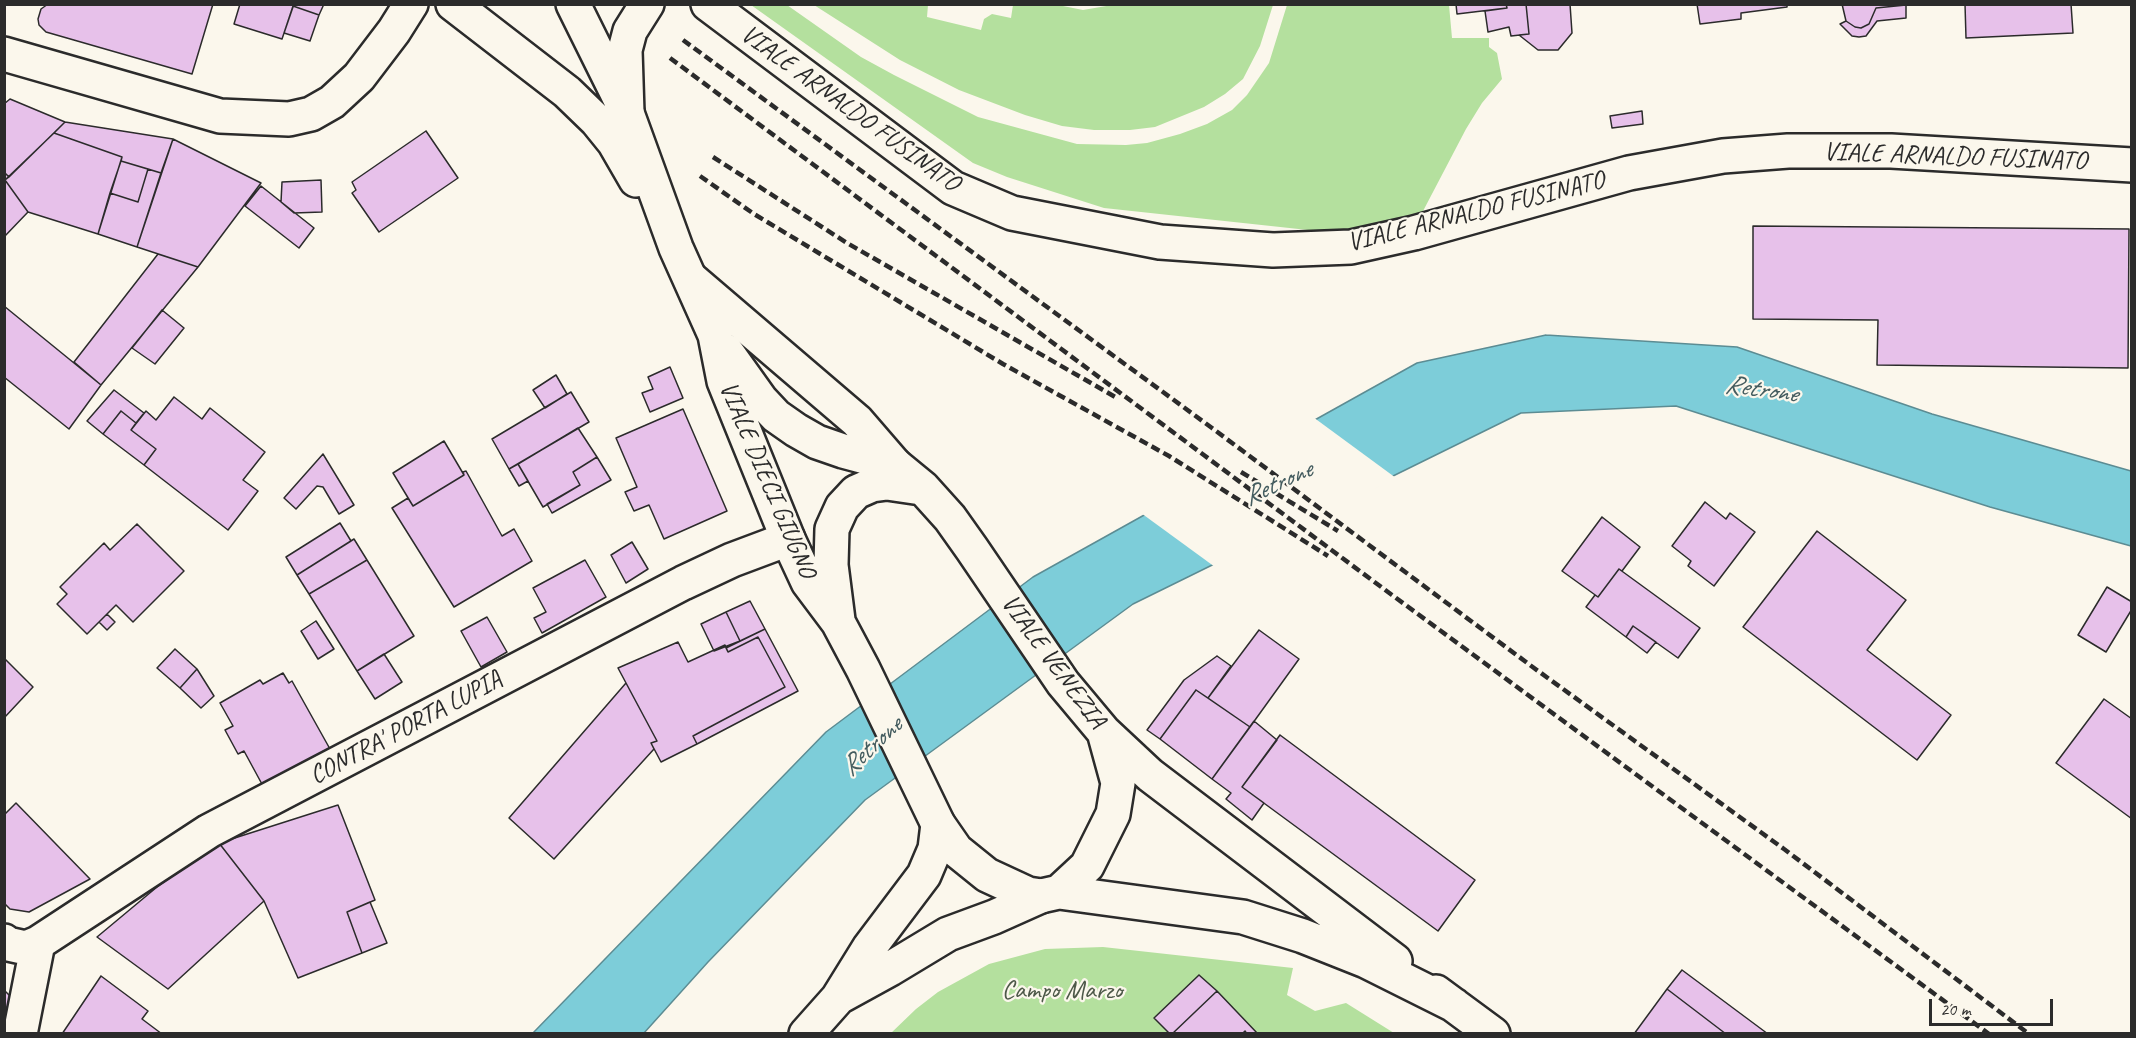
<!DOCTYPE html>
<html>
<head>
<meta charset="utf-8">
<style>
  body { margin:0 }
  #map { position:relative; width:2136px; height:1038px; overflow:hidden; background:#fbf7ec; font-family:Caveat,sans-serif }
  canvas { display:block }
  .frame { position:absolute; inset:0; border:6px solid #2b2b2b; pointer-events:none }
  .scale { position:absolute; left:1929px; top:999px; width:124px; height:27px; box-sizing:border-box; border:3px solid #2b2b2b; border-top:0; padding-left:8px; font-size:18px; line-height:21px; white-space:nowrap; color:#2b2b2b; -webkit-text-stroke:4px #fbf7ec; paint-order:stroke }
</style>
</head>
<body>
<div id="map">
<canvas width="2136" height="1038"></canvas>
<div class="frame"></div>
<div class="scale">20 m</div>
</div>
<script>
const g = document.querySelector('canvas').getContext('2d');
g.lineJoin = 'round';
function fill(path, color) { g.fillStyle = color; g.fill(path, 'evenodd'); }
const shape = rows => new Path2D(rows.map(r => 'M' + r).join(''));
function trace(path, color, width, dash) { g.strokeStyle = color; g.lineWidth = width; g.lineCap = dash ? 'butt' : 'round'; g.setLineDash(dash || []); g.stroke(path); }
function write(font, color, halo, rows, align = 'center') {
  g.font = font + ' Caveat,sans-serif'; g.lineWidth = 4.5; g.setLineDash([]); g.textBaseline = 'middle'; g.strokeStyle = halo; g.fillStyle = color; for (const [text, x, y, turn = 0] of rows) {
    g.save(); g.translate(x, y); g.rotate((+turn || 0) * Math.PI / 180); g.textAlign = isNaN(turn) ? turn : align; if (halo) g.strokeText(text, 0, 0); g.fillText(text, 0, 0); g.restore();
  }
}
const green = shape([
  [1118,4,1273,5,1260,46,1243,79,1225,94,1204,107,1155,127,1130,130,1094,130,1062,126,1025,115,959,90,900,60,814,5,928,5,927,17,981,30,984,19,992,14,1011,18,1013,5,1058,5,1083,10],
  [751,5,787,5,861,57,894,75,978,117,1077,144,1126,145,1147,143,1180,134,1207,124,1232,110,1247,95,1269,63,1287,5,1449,5,1452,38,1489,38,1489,47,1497,53,1502,79,1482,103,1466,129,1422,213,1345,234,1104,208,1007,177,973,163],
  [1103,947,1293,968,1287,995,1315,1011,1346,1003,1394,1033,890,1034,916,1009,938,992,989,964,1045,949]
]);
const water = shape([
  [1546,335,1737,347,1932,414,2131,471,2131,546,1990,507,1676,406,1521,413,1133,604,865,800,708,962,644,1033,532,1034,826,732,1033,577,1417,363,1546,335]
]);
const pier = shape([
  [1313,417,1396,478,1215,567,1141,513]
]);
const building = shape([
  [48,4,213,4,192,74,46,32,39,25,38,19,41,9,48,4],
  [240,4,294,4,282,39,234,24,240,4],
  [294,4,324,4,319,15,293,6,294,4],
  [1456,4,1506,4,1507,8,1457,14,1456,4],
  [1506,4,1526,4,1529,34,1511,36,1509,27,1488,32,1485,11,1507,8,1506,4],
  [1526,4,1570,4,1572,33,1558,50,1538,50,1519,35,1529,34,1526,4],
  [1697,4,1787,4,1787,7,1741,13,1741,19,1700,24,1697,4],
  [1842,4,1906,4,1906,5,1876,8,1869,24,1861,28,1855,27,1846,21,1842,4],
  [1965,4,2071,4,2073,33,1966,38,1965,4],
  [1906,5,1906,18,1877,21,1866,36,1859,37,1852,36,1840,24,1846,21,1855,27,1861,28,1869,24,1876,8,1906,5],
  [293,6,319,15,310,41,284,33,293,6],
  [10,99,65,122,9,177,4,172,4,104,10,99],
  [1642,111,1643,124,1612,128,1610,116,1642,111],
  [65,122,173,139,161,173,121,161,122,157,54,133,65,122],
  [426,131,458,178,379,232,352,193,356,190,352,182,426,131],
  [54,133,122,157,98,234,28,212,5,180,54,133],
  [173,139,261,183,198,267,137,247,173,139],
  [121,161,148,169,138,202,110,193,121,161],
  [148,169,161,173,137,247,98,234,110,193,138,202,148,169],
  [4,172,9,177,5,180,28,212,4,237,4,172],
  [321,180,322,212,294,213,281,202,282,182,321,180],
  [261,186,314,228,299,248,245,206,261,186],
  [1753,226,2129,229,2128,368,1877,365,1878,320,1753,319,1753,226],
  [158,254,198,267,101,385,74,362,158,254],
  [4,306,101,385,69,429,4,377,4,306],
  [162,310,184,328,155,364,132,348,162,310],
  [670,367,683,398,650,412,642,393,653,389,648,377,670,367],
  [556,375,567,394,545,408,533,390,556,375],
  [114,390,144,413,136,423,121,411,103,434,87,421,114,390],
  [571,392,589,422,509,469,492,439,571,392],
  [174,397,202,419,210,408,265,452,243,480,258,491,228,530,144,465,156,449,131,430,146,411,156,420,174,397],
  [683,409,727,511,664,539,649,505,634,511,625,492,637,487,616,438,683,409],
  [121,411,136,423,131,430,156,449,144,465,103,434,121,411],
  [578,428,597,457,573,472,580,485,543,507,518,464,578,428],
  [444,441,464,475,413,506,393,473,444,441],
  [323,454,354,505,339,514,323,487,317,486,296,509,284,498,323,454],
  [597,457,611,480,552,513,547,504,580,485,573,472,597,457],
  [518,464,528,481,519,486,509,469,518,464],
  [466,471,502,536,514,529,532,561,454,607,392,508,408,498,413,506,464,475,463,472,466,471],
  [1705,502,1726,519,1730,513,1755,532,1714,586,1688,566,1691,561,1672,546,1705,502],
  [1602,517,1640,547,1622,571,1619,569,1598,597,1562,571,1602,517],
  [340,523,351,541,297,575,286,557,340,523],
  [137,524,184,571,133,622,116,605,87,634,57,604,67,594,60,587,104,543,110,550,137,524],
  [1817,531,1906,600,1867,650,1951,715,1917,760,1743,627,1817,531],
  [354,539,367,560,309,594,297,575,354,539],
  [632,542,648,569,626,583,611,555,632,542],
  [367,560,414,636,357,671,309,594,367,560],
  [585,560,606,597,542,633,534,618,546,612,533,588,585,560],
  [1619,569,1700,628,1678,658,1633,626,1626,637,1586,607,1595,595,1598,597,1619,569],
  [2107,587,2132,602,2132,609,2106,652,2078,635,2107,587],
  [750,601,765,629,740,641,726,612,750,601],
  [726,612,740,641,714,651,701,624,726,612],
  [107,614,115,622,107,630,99,622,107,614],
  [487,617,507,652,481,667,461,631,487,617],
  [316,621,334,649,318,659,301,631,316,621],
  [1633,626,1656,642,1647,653,1626,637,1633,626],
  [765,629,798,691,697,744,693,736,785,687,758,637,728,652,726,648,765,629],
  [1259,630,1299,659,1250,727,1208,698,1259,630],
  [758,637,785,687,693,736,697,744,661,762,651,743,657,741,618,668,678,642,688,662,725,645,728,652,758,637],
  [175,649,197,669,180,688,157,668,175,649],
  [384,654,402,682,375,699,357,671,384,654],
  [1217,656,1231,666,1208,698,1196,690,1160,739,1147,730,1184,680,1217,656],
  [4,658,33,687,4,718,4,658],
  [197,669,214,696,201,708,180,688,197,669],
  [283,673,289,683,292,681,330,749,263,786,244,751,238,754,225,730,233,726,220,703,260,680,263,684,283,673],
  [626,683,657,741,651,743,654,749,554,859,509,818,626,683],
  [1196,690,1250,727,1212,779,1160,739,1196,690],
  [2104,699,2132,719,2132,819,2056,763,2104,699],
  [1254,721,1277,740,1242,787,1264,803,1252,820,1226,799,1231,793,1212,779,1254,721],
  [1280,735,1475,880,1438,931,1242,787,1280,735],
  [16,803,90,879,29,912,10,909,4,903,4,815,16,803],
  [338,805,375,900,347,912,362,953,298,978,264,901,219,843,338,805],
  [219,843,264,901,168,989,97,937,157,887,219,843],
  [370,902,387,943,362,953,347,912,370,902],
  [1682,970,1768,1034,1726,1034,1667,989,1682,970],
  [1199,975,1217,991,1172,1034,1170,1034,1154,1018,1199,975],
  [101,976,148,1011,142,1019,162,1034,62,1034,101,976],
  [1667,989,1726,1034,1634,1034,1667,989],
  [4,990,22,1008,4,1034,4,990],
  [1217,991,1258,1034,1247,1034,1245,1031,1242,1034,1172,1034,1217,991]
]);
const minor = shape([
  [4,54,220,116,289,119,311,114,332,102,359,77,394,31,411,4],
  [4,941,8,944,26,948,38,943,209,831,683,583,732,560,788,539],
  [839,997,890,969,948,934,994,917,1041,896],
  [20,1034,38,943],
  [806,1034,838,998,869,948,924,875,935,849,938,824]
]);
const tertiary = shape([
  [708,4,953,188,1012,213,1160,242,1273,250,1351,247,1414,233,1629,173,1723,156,1788,151,1891,151,2132,165],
  [627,113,625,50,630,31,647,4],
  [691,279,857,421,895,465]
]);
const secondary = shape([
  [453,4,567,92,597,121,614,142,636,180],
  [573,4,627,113,676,248,715,335,724,381,788,539,808,582,838,622,863,669,938,824,956,850,987,875,1028,894,1041,896,1059,892,1243,917,1303,936,1366,961,1454,1005],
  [726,351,761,400,776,416,796,430,817,442,843,451,895,465,923,488,950,518,972,549,1063,683,1104,732,1150,775,1395,961],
  [838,620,831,565,832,529,842,507,856,492,872,485,887,483,921,488],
  [1059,892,1087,866,1113,814,1118,783,1104,732],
  [1436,992,1493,1034]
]);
const rail = shape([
  [683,40,1212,428,1534,668,1784,849,2029,1034],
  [670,58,1392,595,1989,1034],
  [713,157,847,243,1117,398],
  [700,176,754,214,1003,364,1169,456,1328,556],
  [1241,472,1338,531]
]);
const streetNames = [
  ["VIALE ARNALDO FUSINATO",850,109,36],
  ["VIALE ARNALDO FUSINATO",1955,157,2],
  ["VIALE ARNALDO FUSINATO",1476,212,-14],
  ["VIALE DIECI GIUGNO",767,480,67],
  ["VIALE VENEZIA",1053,662,54],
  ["CONTRA' PORTA LUPIA",406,728,-28]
];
const parkNames = [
  ["Campo Marzo",1062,991]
];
const waterNames = [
  ["Retrone",1761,390,8],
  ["Retrone",1278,484,-25],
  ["Retrone",872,747,-43]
];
fill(green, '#b4e09e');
fill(water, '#7dcdd9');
trace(water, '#5c8c93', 1.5);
fill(pier, '#fbf7ec');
fill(building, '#e7c1ea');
trace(building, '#2b2b2b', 1.5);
trace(minor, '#2b2b2b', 38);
trace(tertiary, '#2b2b2b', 38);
trace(secondary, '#2b2b2b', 38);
trace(minor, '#fbf7ec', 33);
trace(tertiary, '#fbf7ec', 33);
trace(secondary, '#fbf7ec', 33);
trace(rail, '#2b2b2b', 4.5, [9, 4.5]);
write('26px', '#2b2b2b', '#fbf7ec', streetNames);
write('26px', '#4d5848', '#fbf7ec', parkNames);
write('italic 27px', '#445c5f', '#fbf7ec', waterNames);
</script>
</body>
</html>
